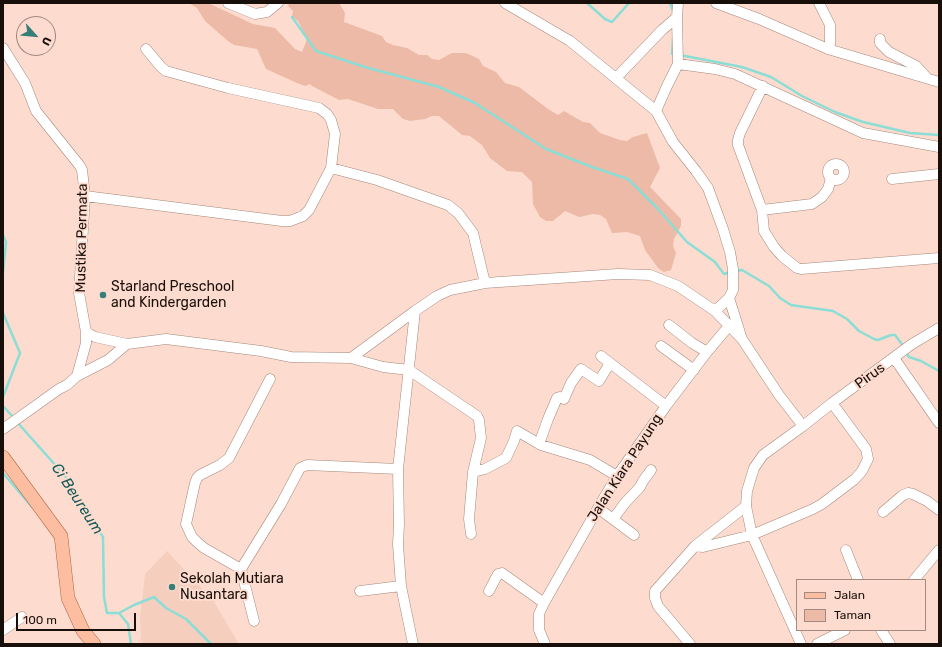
<!DOCTYPE html>
<html>
<head>
<meta charset="utf-8">
<style>
  body { margin:0 }
  #map { position:relative; width:942px; height:647px; overflow:hidden; background:#fddccf; font-family:Rubik,sans-serif }
  canvas { display:block }
  .frame { position:absolute; inset:0; border:4px solid #190f0a; pointer-events:none }
  .legend { position:absolute; left:796px; top:579px; width:130px; height:52px; box-sizing:border-box; background:#fddccf; border:1px solid #a28a80; margin:0; padding:5px 7px; list-style:none; font-size:12px; color:#190f0a }
  .legend li { display:flex; align-items:center; gap:8px; height:20px }
  .legend b { width:20px; border:1px solid #a28a80 }
  .north { position:absolute; left:16px; top:16px; width:40px; height:40px; box-sizing:border-box; background:#fddccf; border:1px solid #a28a80; border-radius:50%; rotate:117deg; font-size:11px; font-weight:700; line-height:16px; text-align:center; color:#190f0a }
  .north::after { content:''; display:block; margin:auto; width:14px; height:18px; background:#367e78; clip-path:polygon(50% 0,100% 100%,50% 72%,0 100%) }
  .scale { position:absolute; left:16px; top:613px; width:120px; height:18px; box-sizing:border-box; border:2px solid #190f0a; border-top:0; padding-left:5px; font-size:12px; line-height:14px; white-space:nowrap; color:#190f0a; -webkit-text-stroke:3px #fddccf; paint-order:stroke }
</style>
</head>
<body>
<div id="map">
<canvas width="942" height="647"></canvas>
<div class="frame"></div>
<ul class="legend">
<li><b style="height:5px;background:#fdbda1"></b>Jalan</li>
<li><b style="height:11px;background:#ecbaa6"></b>Taman</li>
</ul>
<div class="north">U</div>
<div class="scale">100 m</div>
</div>
<script>
const g = document.querySelector('canvas').getContext('2d');
g.lineJoin = 'round';
function fill(path, color) { g.fillStyle = color; g.fill(path, 'evenodd'); }
const shape = rows => new Path2D(rows.map(r => 'M' + r).join(''));
function trace(path, color, width, dash) { g.strokeStyle = color; g.lineWidth = width; g.lineCap = dash ? 'butt' : 'round'; g.setLineDash(dash || []); g.stroke(path); }
function write(font, color, halo, rows, align = 'center') {
  g.font = font + ' Rubik,sans-serif'; g.lineWidth = 4; g.setLineDash([]); g.textBaseline = 'middle'; g.strokeStyle = halo; g.fillStyle = color; for (const [text, x, y, turn = 0] of rows) {
    g.save(); g.translate(x, y); g.rotate((+turn || 0) * Math.PI / 180); g.textAlign = isNaN(turn) ? turn : align; if (halo) g.strokeText(text, 0, 0); g.fillText(text, 0, 0); g.restore();
  }
}
const built = shape([
  [167,551,213,600,239,644,141,644,140,617,145,574]
]);
const green = shape([
  [189,3,208,3,253,24,275,28,295,49,302,52,307,39,298,21,292,17,293,11,288,6,289,3,339,3,345,13,344,22,382,36,386,42,393,45,407,48,419,55,427,55,432,59,439,60,452,53,466,53,479,59,483,66,496,72,505,83,519,87,548,109,558,115,564,111,583,122,590,123,600,133,620,140,627,141,633,137,647,133,660,168,650,187,681,219,681,226,674,239,673,246,676,253,671,270,664,272,658,268,645,250,640,236,627,232,612,233,606,219,600,215,593,214,579,217,565,211,553,221,546,221,540,217,533,204,532,182,522,172,507,171,490,158,482,145,470,136,462,135,439,116,432,116,425,119,410,121,403,119,393,109,378,109,348,99,339,100,312,86,310,84,305,86,297,83,266,69,257,49,234,45,228,41,205,21,197,8]
]);
const stream = shape([
  [587,3,605,19,612,22,629,3],
  [670,3,673,11],
  [292,17,316,51,365,67,439,87,475,103,546,149,592,167,628,179,657,208,687,242,715,262,724,274,731,272],
  [673,38,672,54,675,54],
  [680,55,742,67,771,77,802,96,835,112,863,122,910,133,939,135],
  [3,235,6,242,3,273],
  [736,271,742,270,769,286,780,298,791,305,833,311,847,319,859,331,874,339,878,340,891,335,895,335,904,347],
  [3,313,20,353,3,397],
  [906,352,909,357,921,361,939,371],
  [3,406,14,418],
  [17,422,65,476,103,537,104,597,107,613,119,613,128,624,131,644],
  [3,473,32,507],
  [119,613,134,605,154,597,166,608,186,619,211,644]
]);
const minor = shape([
  [228,3,255,14,267,12,278,3],
  [505,3,570,41,656,111],
  [678,3,677,17,678,64,667,86,656,111,673,142,696,171,708,188,723,229,730,252,733,269,733,290,729,298,715,311],
  [716,3,759,19,828,49,939,82],
  [819,3,830,25,830,44,828,49],
  [880,39,880,43,889,52,916,66,927,78],
  [3,48,25,83,36,111,80,166,82,170,85,196,79,293,86,332,86,343,77,376],
  [678,64,715,69,735,74,863,133,939,147],
  [616,78,662,30,677,17],
  [763,86,740,133,738,140,738,145,762,210,764,231,774,247,782,256,797,268,801,269,939,258],
  '828 172a8 8 0 1 1 16 0a8 8 0 1 1-16 0Z',
  [331,168,377,180,448,205,458,213,473,233,485,283],
  [892,179,939,174],
  [85,196,282,221,290,221,303,216,309,210,331,168,335,134,331,120,327,114,319,108,228,88,166,71,161,67,146,49],
  [762,210,812,204,822,197,828,189,831,178],
  [729,298,741,336],
  [669,325,692,343,707,352],
  [86,332,95,337,127,344,166,339,261,351,291,357,351,358,415,311,437,296,450,290,485,283,618,274,650,275,678,286,715,311,742,339,779,395,803,426],
  [661,346,694,370],
  [601,356,666,406],
  [351,358,383,367,409,370,477,416,479,420,481,438,473,472,469,519,471,534],
  [894,358,939,423],
  [3,429,59,389,67,385,77,376,108,360,127,344],
  [539,444,548,419,557,398,560,397,564,399,571,383,581,369,599,381,610,363],
  [473,472,485,469,506,458,514,441,517,431,541,445,590,460,617,476],
  [598,508,634,535],
  [883,512,903,495,908,493,913,494,927,501,939,510],
  [613,519,625,503,640,487,643,481,651,470],
  [695,546,703,547,752,535,813,509,822,504,855,479,862,471,868,459,866,449,832,403],
  [846,550,858,580],
  [241,569,204,548,198,543,192,537,186,524,195,483,197,478,200,475,220,465,229,458,270,379],
  [914,580,939,550],
  [360,591,401,586],
  [489,591,498,574,502,573,544,603],
  [254,621,241,569,281,504,300,468,307,465,398,469],
  [3,630,22,617],
  [881,630,890,644],
  [413,644,401,586,398,544,399,524,398,469,415,311],
  [545,644,539,630,539,614,544,603,598,508,617,476,666,406,707,352,729,326],
  [690,644,658,606,655,598,655,591,695,546,746,506],
  [801,644,752,535,746,506,747,491,754,468,763,455,803,426,832,403,912,344,939,328],
  [817,644,845,630]
]);
const major = shape([
  [3,457,61,536,68,598,83,631,94,644]
]);
const markers = [
  [103,295,4,"#367e78"],
  [172,587,4,"#367e78"]
];
const streetNames = [
  ["Mustika Permata",82,238,-89],
  ["Pirus",870,376,-36],
  ["Jalan Kiara Payung",625,468,-57]
];
const poiNames = [
  ["Starland Preschool",111,287],
  ["and Kindergarden",111,303],
  ["Sekolah Mutiara",180,579],
  ["Nusantara",180,595]
];
const waterNames = [
  ["Ci Beureum",77,499,57]
];
fill(built, '#f6cebe');
fill(green, '#ecbaa6');
trace(stream, '#8bddd5', 2.5);
trace(minor, '#a4877b', 11);
trace(major, '#ad6443', 14);
trace(minor, '#fff', 10);
trace(major, '#fdbda1', 13);
for (const [x, y, r, color] of markers) { const dot = new Path2D(); dot.arc(x, y, r, 0, 2 * Math.PI); g.fillStyle = color; g.fill(dot); trace(dot, '#fddccf', 1.5); }
write('14px', '#190f0a', '#fddccf', streetNames);
write('14px', '#190f0a', '#fddccf', poiNames, 'left');
write('italic 15px', '#115954', '#fddccf', waterNames);
</script>
</body>
</html>
